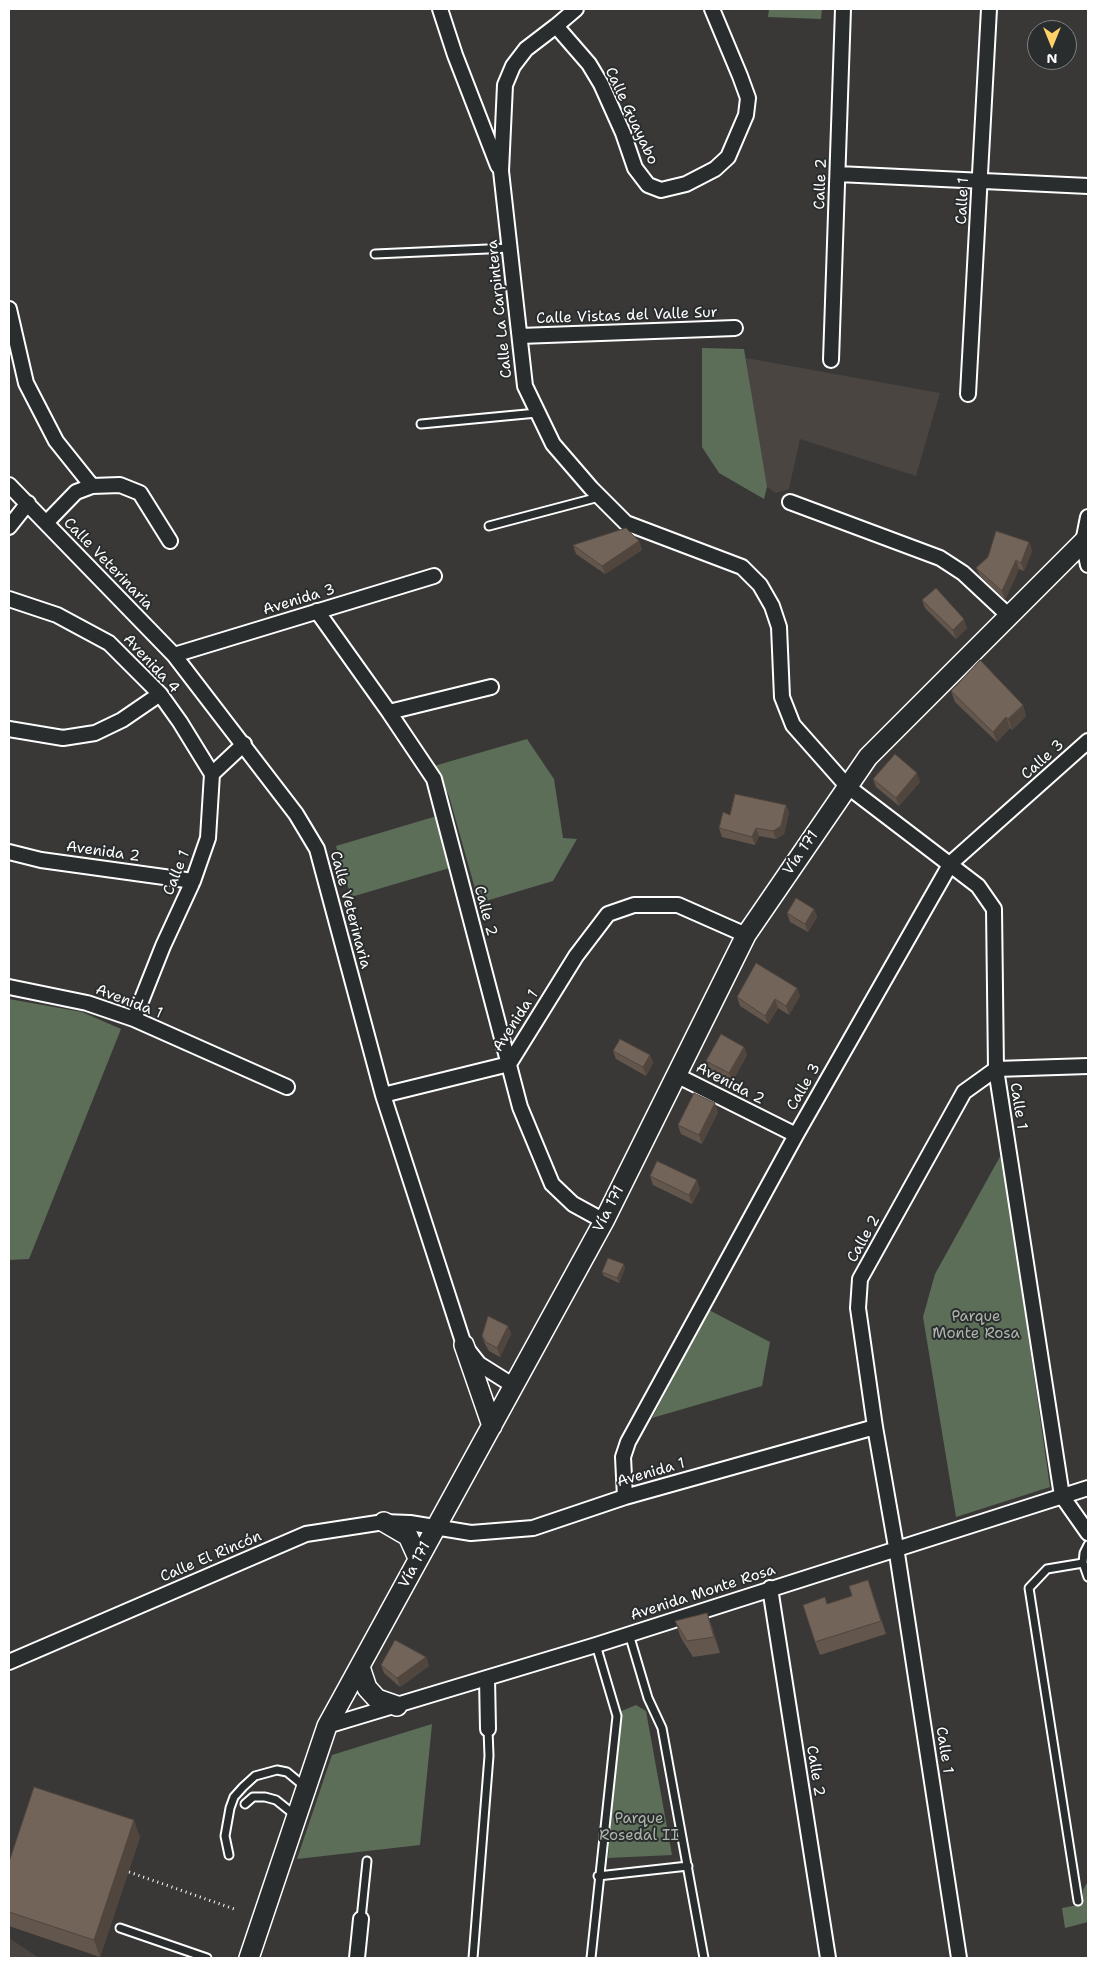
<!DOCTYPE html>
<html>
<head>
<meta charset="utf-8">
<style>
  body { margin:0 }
  #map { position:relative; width:1097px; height:1967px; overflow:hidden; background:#393837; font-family:"Shantell Sans",sans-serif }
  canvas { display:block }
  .frame { position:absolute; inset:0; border:10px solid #fff; pointer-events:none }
  .north { position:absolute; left:1027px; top:20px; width:50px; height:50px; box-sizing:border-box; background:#2a2d2e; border:1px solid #7f8182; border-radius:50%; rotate:180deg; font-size:14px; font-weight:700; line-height:20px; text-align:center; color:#fff }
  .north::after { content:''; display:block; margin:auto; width:18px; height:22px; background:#ffd166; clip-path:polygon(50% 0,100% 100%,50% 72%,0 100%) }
</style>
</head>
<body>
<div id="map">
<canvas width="1097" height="1967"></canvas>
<div class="frame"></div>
<div class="north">N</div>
</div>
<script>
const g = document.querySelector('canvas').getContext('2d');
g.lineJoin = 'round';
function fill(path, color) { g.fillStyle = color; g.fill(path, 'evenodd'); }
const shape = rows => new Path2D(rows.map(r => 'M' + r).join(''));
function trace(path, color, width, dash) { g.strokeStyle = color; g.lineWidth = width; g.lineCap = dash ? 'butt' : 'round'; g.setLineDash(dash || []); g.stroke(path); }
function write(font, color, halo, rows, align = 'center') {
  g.font = font + ' "Shantell Sans",sans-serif'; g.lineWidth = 4; g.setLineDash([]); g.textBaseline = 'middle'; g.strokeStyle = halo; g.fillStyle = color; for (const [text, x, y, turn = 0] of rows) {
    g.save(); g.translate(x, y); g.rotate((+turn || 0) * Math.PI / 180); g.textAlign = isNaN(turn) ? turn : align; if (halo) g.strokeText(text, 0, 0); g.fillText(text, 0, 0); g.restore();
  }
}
const built = shape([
  [746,358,940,393,916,476,800,439,789,489,776,493,767,487,762,478],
  [9,1938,39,1958,9,1958]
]);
const green = shape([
  [769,9,822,9,821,19,768,17],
  [702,348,744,349,767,487,764,499,719,473,702,447],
  [527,739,554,779,563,838,577,839,553,881,479,903,449,796,434,766],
  [437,816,453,867,351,897,336,846],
  [9,999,82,1012,121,1029,29,1259,9,1260],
  [1002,1153,1050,1487,956,1517,923,1317,935,1274],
  [709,1310,770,1342,762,1386,652,1418],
  [636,1705,646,1711,672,1855,608,1858,619,1712],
  [432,1724,420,1845,297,1859,332,1755],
  [1088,1881,1088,1922,1065,1928,1062,1908,1083,1904,1083,1890]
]);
const path = shape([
  [129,1872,237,1910]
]);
const service = shape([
  [375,254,510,248],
  [421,424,537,413],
  [489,526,599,497],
  [1088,1545,1084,1553,1083,1563,1088,1577],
  [629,1634,648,1698,662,1728,704,1958],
  [245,1804,253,1797,265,1797,276,1800,296,1816],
  [229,1855,225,1836,230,1808,234,1797,243,1787,255,1776,277,1770,287,1772,304,1786],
  [598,1876,688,1866],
  [1078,1901,1029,1588,1047,1569,1083,1563],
  [361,1919,367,1861],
  [120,1928,207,1958],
  [473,1958,489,1756,488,1729],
  [591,1958,617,1716,596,1645]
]);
const minor = shape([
  [440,9,455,55,498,166],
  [576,9,556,26,526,49,513,66,505,85,501,171,525,386,553,444,591,488,626,523,742,567,760,585,772,606,779,627,782,697,793,725,847,786,978,886,994,909,996,1069,1062,1496,1088,1533],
  [556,26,589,64,601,84,623,133,635,168,648,185,661,190,686,184,715,169,728,157,746,115,748,98,740,76,712,9],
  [838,174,1088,186],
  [9,309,26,383,56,441,92,486],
  [520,336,735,328],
  [831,360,843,9],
  [968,394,989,9],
  [9,485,174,655,296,814,317,849,383,1095,464,1345,479,1364,514,1386],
  [790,502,940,558,963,573,1008,615],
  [1088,517,1083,542,1088,565],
  [46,523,76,492,92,486,120,485,140,493,170,541],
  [9,527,28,503],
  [9,599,57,615,109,643,160,694,180,722,212,774],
  [317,611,389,712,434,779,520,1107,552,1184,573,1204,604,1221],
  [174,655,434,576],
  [389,712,491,687],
  [9,729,63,738,95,733,122,720,160,694],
  [9,852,41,860,193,881],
  [9,987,87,1003,134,1019,287,1087],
  [134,1019,163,946,193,881,208,838,212,774,244,744],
  [676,1075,796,1135],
  [383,1095,509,1064,576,956,608,914,634,905,678,905,746,935],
  [625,1497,623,1457,628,1442,796,1135,951,863,1088,741],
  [770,1588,828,1958],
  [9,1662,306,1534,384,1522,410,1523,471,1533,533,1528,625,1497,875,1427],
  [487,1678,488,1729],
  [327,1726,596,1645,1088,1488],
  [357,1958,361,1919],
  [959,1958,896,1547,875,1427,858,1308,860,1279,964,1092,996,1069,1088,1066]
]);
const secondary = shape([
  [464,1345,492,1426],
  [384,1522,408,1536,418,1558],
  [360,1667,367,1688,377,1699,397,1706],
  [249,1958,327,1726,604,1221,746,935,868,757,1088,537]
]);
const wall = shape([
  [639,541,642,550,605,574,576,554,573,545],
  [1029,542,1032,551,1024,571,1019,569,1005,600,980,576,976,568],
  [922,600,967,628,956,639,925,608],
  [951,691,1023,705,1026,716,1012,730,1010,728,997,742,955,702],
  [873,779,920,782,899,806,876,787],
  [786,805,789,813,784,834,776,839,759,836,755,845,722,837,719,828,730,815],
  [814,909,817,917,808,932,790,922,787,913],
  [797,988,800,996,789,1015,778,1008,768,1024,740,1006,737,997],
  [744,1047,747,1055,732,1082,709,1069,706,1061],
  [613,1051,650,1055,653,1063,646,1076,616,1059],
  [718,1112,702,1144,681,1134,678,1125],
  [650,1176,700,1189,692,1204,653,1185],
  [625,1268,619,1283,604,1276,602,1272],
  [508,1326,511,1334,500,1357,489,1351,485,1344,482,1336],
  [868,1580,886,1634,820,1655,815,1642,827,1604,852,1596],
  [707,1613,713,1630,720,1653,693,1657,681,1638,675,1621],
  [426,1657,429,1666,400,1687,384,1673,381,1665],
  [140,1837,100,1957,9,1926,9,1862]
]);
const shadedWall = shape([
  [639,541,642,550,605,574,602,566],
  [1029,542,1032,551,1024,571,1021,563],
  [1016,560,1019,569,1005,600,1002,591],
  [964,619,967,628,956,639,953,630],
  [1023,705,1026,716,1012,730,1008,719],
  [1006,717,1010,728,997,742,993,732],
  [917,773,920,782,899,806,896,798],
  [786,805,789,813,784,834,776,839,773,831],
  [756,828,759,836,755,845,752,837],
  [814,909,817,917,808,932,805,924],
  [797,988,800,996,789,1015,786,1006],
  [775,999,778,1008,768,1024,765,1016],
  [744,1047,747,1055,732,1082,729,1073],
  [650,1055,653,1063,646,1076,643,1067],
  [715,1103,718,1112,702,1144,699,1135],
  [697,1180,700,1189,692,1204,689,1195],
  [624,1264,625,1268,619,1283,617,1278],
  [508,1326,511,1334,500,1357,497,1348],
  [707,1613,713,1630,720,1653,714,1637],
  [426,1657,429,1666,400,1687,397,1678],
  [134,1820,140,1837,100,1957,94,1940]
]);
const building = shape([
  [626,528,639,541,602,566,573,545,626,528],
  [996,531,1029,542,1021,563,1016,560,1002,591,976,568,988,557,996,531],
  [936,588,964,619,953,630,922,600,936,588],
  [980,660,1023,705,1008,719,1006,717,993,732,951,691,980,660],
  [895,754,917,773,896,798,873,779,895,754],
  [735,794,786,805,781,826,773,831,756,828,752,837,719,828,723,812,730,815,735,794],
  [796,898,814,909,805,924,787,913,796,898],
  [756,963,797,988,786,1006,775,999,765,1016,737,997,756,963],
  [721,1034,744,1047,729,1073,706,1061,721,1034],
  [620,1039,650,1055,643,1067,613,1051,620,1039],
  [694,1093,715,1103,699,1135,678,1125,694,1093],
  [657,1161,697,1180,689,1195,650,1176,657,1161],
  [608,1258,624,1264,617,1278,602,1272,608,1258],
  [488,1316,508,1326,497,1348,486,1342,482,1336,488,1316],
  [868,1580,881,1621,815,1642,803,1605,825,1597,827,1604,852,1596,849,1586,868,1580],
  [707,1613,714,1637,687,1641,675,1621,707,1613],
  [395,1640,426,1657,397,1678,381,1665,395,1640],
  [34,1787,134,1820,94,1940,9,1912,9,1862,34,1787]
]);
const streetNames = [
  ["Calle Guayabo",631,116,65],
  ["Calle 2",821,184,-88],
  ["Calle 1",963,201,-87],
  ["Calle La Carpintera",500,309,-96],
  ["Calle Vistas del Valle Sur",627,316,-2],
  ["Calle Veterinaria",108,564,46],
  ["Avenida 3",299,600,-17],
  ["Avenida 4",151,664,47],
  ["Calle 3",1043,760,-42],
  ["Avenida 2",103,852,8],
  ["Vía 171",801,853,-56],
  ["Calle 1",177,873,-68],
  ["Calle Veterinaria",350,910,75],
  ["Calle 2",485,911,75],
  ["Avenida 1",129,1002,21],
  ["Avenida 1",516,1021,-57],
  ["Avenida 2",730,1084,27],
  ["Calle 3",804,1087,-60],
  ["Calle 1",1018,1106,81],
  ["Vía 171",609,1209,-63],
  ["Calle 2",864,1239,-61],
  ["Avenida 1",651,1473,-16],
  ["Calle El Rincón",211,1557,-23],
  ["Vía 171",415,1565,-62],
  ["Avenida Monte Rosa",703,1593,-18],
  ["Calle 1",944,1750,81],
  ["Calle 2",815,1771,81]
];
const parkNames = [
  ["Parque",976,1317],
  ["Monte Rosa",976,1334],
  ["Parque",639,1819],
  ["Rosedal II",639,1836]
];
fill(built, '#4a4541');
fill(green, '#5c6e58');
trace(service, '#fff', 11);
trace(minor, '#fff', 18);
trace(secondary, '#fff', 22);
trace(path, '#fff', 3, [1, 4]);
trace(service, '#2a2d2e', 7);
trace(minor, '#2a2d2e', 14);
trace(secondary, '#2a2d2e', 19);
fill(wall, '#63564d');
fill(shadedWall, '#50463e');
fill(building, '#736459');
trace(building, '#50463e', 1);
write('15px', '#fff', '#2a2d2e', streetNames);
write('15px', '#aeb6ac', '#2a2d2e', parkNames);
</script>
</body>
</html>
